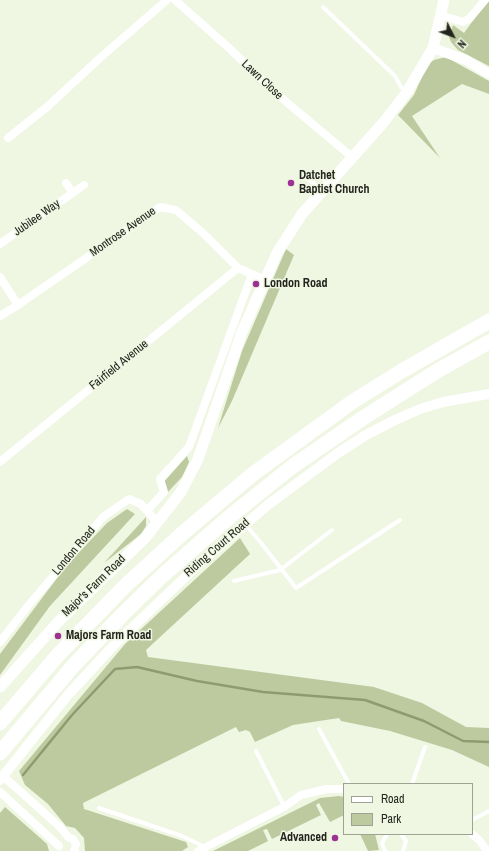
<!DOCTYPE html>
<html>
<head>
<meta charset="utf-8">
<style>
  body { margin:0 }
  #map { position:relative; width:489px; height:851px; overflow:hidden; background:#eff6e2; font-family:"Archivo Narrow",sans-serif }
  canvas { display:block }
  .legend { position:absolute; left:343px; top:783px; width:130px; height:52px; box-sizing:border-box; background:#eff6e2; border:1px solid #9da293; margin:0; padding:5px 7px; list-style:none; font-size:12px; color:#22241d }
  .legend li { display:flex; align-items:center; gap:8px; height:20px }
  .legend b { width:20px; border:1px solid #9da293 }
  .north { position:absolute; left:433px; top:16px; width:40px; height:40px; -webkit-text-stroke:3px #eff6e2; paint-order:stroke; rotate:132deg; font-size:11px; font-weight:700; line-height:16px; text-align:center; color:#22241d }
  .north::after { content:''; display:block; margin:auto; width:14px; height:18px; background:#22241d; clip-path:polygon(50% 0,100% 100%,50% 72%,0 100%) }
</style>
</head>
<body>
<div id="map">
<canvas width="489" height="851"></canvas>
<ul class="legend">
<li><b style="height:5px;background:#fff"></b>Road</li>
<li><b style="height:11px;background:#bdca9f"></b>Park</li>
</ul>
<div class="north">N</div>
</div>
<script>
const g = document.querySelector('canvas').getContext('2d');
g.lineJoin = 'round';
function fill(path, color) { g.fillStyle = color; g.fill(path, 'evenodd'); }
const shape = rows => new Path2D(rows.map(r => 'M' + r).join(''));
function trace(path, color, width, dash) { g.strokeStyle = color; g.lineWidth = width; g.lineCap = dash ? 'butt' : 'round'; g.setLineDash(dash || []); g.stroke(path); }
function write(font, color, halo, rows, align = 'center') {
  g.font = font + ' "Archivo Narrow",sans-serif'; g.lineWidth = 3; g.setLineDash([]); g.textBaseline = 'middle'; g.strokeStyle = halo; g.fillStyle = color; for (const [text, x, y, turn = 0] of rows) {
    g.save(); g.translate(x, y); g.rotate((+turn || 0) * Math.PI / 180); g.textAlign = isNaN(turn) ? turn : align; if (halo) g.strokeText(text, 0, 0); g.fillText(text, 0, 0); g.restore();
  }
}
const green = shape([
  [488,0,489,0,489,66,458,50,451,42,449,37,453,25,464,33],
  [446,57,489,81,489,94,462,84,412,116,440,158,398,115,414,95,427,65,434,60],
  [286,249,294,255,232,401,218,428,242,351],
  [187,456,189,462,182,477,167,493,163,483],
  [127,509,135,514,50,606,0,675,0,654,67,565,107,523],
  [146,517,146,526,141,534,104,563],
  [240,538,250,554,146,650,148,657,374,687,422,703,466,727,489,728,489,767,452,750,390,731,341,721,339,718,293,725,255,742,250,732,246,730,239,732,236,727,83,803,84,809,186,842,188,847,182,851,85,851,84,838,75,828,66,826,48,804,25,785,19,771,125,644],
  [339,796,344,797,344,815,330,822,319,803,316,805,321,815,272,839,267,829,263,830,268,841,248,851,213,851,320,798],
  [5,807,47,844,49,851,0,851,0,813],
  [360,834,375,834,379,850,368,851]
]);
const stream = shape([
  [23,775,72,715,115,669,137,667,197,681,263,692,365,700,424,721,463,741,489,742]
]);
const service = shape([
  [323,7,395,76,401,87,406,91],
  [300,174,323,190],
  [245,524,262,544,296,588,400,520],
  [234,581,280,570,332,530],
  [319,729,349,784],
  [256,751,284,806],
  [412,784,425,747],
  [99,808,182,836,205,847],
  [472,820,489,811],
  [401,834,406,841,403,851],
  [385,851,382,843,387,834]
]);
const minor = shape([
  [175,0,229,48,278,95,352,157],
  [440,15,463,22,470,18,485,0],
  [8,138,47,107,101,57,167,0],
  [66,183,73,193],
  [0,244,84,185],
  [0,277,18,305],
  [0,316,18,305,160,207,176,210,204,234,238,268,265,280],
  [0,462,238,268],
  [147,511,164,492,160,479,189,447,252,274],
  [0,642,28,606,103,517,129,499,141,504,157,522],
  [3,776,60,827,68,837,73,839,76,844,74,851],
  [0,792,59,846],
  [472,834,480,841,487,851],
  [198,851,284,807,301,795,327,789,344,789]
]);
const tertiary = shape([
  [433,48,466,60,489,74],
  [0,780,67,696,114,645,200,563,269,504,338,453,366,435,395,420,420,409,443,402,489,394]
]);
const secondary = shape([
  [0,687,60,620,145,538,181,492,198,459,242,332,277,253,302,214,383,123,407,92,433,48,444,0]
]);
const motorway = shape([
  [0,723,57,656,125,586,184,532,253,474,352,402,400,372,489,321],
  [0,753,73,666,124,613,163,575,233,514,293,466,363,418,437,371,489,342]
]);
const markers = [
  [291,183,4,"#9a3193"],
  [256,284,4,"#9a3193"],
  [58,636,4,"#9a3193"],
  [335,838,4,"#9a3193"]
];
const streetNames = [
  ["Lawn Close",262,80,43],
  ["Jubilee Way",37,218,-35],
  ["Montrose Avenue",123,232,-35],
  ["Fairfield Avenue",119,365,-39],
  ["Riding Court Road",217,548,-41],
  ["London Road",74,551,-50],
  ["Major's Farm Road",94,586,-44]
];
const poiNames = [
  ["Datchet",299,176],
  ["Baptist Church",299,190],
  ["London Road",264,284],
  ["Majors Farm Road",66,636],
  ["Advanced",327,838,"right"]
];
fill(green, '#bdca9f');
trace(stream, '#8f9b6f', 2.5);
trace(service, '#fff', 4);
trace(minor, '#fff', 8);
trace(tertiary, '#fff', 10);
trace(secondary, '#fff', 11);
trace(motorway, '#fff', 15);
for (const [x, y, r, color] of markers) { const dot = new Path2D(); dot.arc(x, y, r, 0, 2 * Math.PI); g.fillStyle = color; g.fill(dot); trace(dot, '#eff6e2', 1.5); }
write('12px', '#22241d', '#eff6e2', streetNames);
write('bold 12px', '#22241d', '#eff6e2', poiNames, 'left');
</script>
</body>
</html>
